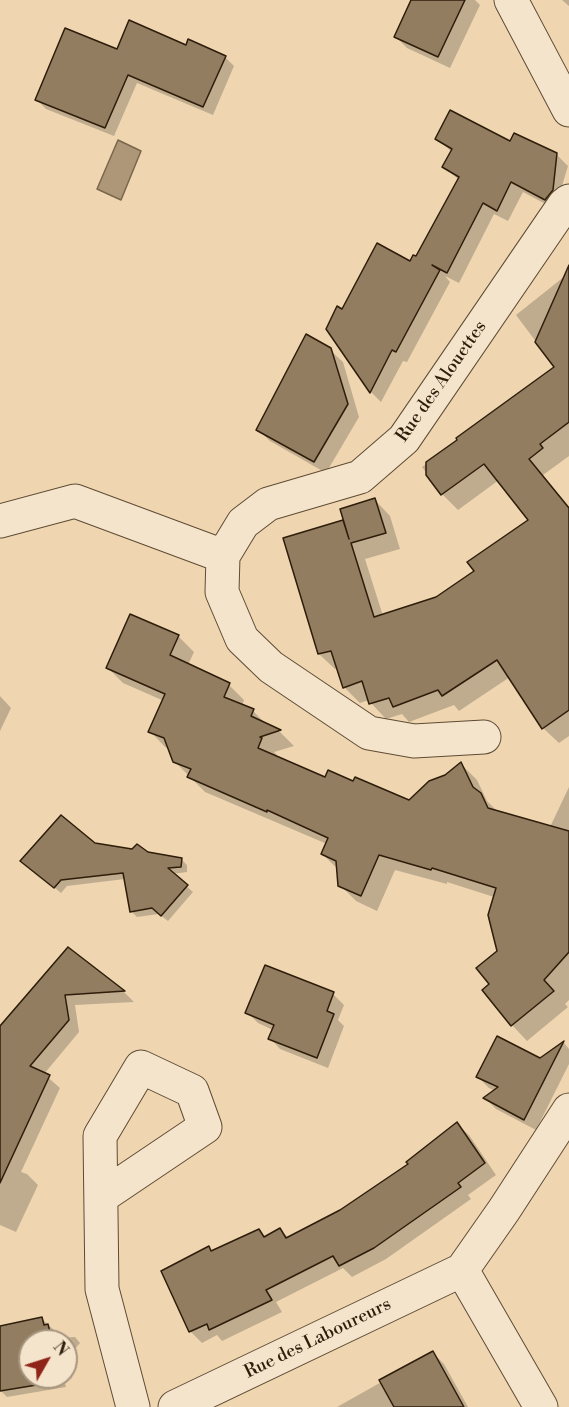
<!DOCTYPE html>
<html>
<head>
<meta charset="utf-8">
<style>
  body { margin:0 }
  #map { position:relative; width:569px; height:1407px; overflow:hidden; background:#efd6b1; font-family:"Libre Bodoni",serif }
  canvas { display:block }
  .north { position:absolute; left:18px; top:1329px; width:60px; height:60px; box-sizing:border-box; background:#f5e4cc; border:2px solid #a5947e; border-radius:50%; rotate:51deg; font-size:16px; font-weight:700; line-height:24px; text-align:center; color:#2e1d0a }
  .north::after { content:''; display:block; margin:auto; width:21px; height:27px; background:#8f2418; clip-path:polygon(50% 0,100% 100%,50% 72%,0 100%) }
</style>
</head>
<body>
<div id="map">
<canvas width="569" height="1407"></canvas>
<div class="north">N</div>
</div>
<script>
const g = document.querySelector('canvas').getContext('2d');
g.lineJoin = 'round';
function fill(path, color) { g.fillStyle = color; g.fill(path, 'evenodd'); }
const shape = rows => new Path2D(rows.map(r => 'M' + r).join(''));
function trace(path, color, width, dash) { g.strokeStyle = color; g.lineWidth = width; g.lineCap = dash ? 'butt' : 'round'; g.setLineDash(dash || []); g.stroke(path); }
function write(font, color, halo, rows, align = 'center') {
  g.font = font + ' "Libre Bodoni",serif'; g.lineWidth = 4.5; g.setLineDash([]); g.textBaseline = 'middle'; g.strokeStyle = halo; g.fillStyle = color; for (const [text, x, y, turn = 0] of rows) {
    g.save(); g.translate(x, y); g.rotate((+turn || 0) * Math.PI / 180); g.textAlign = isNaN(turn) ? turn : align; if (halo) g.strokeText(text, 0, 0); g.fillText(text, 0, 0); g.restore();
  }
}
const water = shape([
  [118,140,141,151,121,200,97,189,118,140]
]);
const shadow = shape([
  [412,0,475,0,480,5,450,68,407,48,395,36],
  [562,0,569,0,569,6],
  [186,47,225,57,234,66,213,115,137,83,114,136,46,109,37,100],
  [515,135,557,155,568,166,555,209,523,192,508,221,494,214,459,283,445,276,450,282,407,362,403,361,381,402,371,392,343,311,417,258,459,180,444,167,452,152,436,138,510,143],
  [569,268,569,367,540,347,516,315,565,276],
  [330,350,343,362,359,417,326,473,270,441,257,429],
  [569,383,569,456,543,475,569,507,569,736,559,743,543,728,510,677,459,711,454,705,409,722,402,714,386,719,371,703,369,700,360,703,345,688,339,668,335,669,319,654,343,522,347,526,375,500,390,516,400,549,365,559,383,616,437,598,476,571,530,520,499,480,458,510,442,494,422,467,459,440],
  [178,636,194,652,188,665,229,685,244,700,242,706,253,711,269,727,280,732,294,746,274,752,277,755,276,757,326,779,409,801,461,764,477,780,487,801,497,811,550,827,569,787,569,1000,565,1004,568,1007,527,1041,512,1025,492,984,498,951,494,897,447,882,447,884,395,870,377,911,356,901,340,885,339,870,322,854,327,844,205,792,174,761,170,749,165,747,150,731,164,701,123,683,108,668],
  [0,696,11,708,0,731],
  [94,844,181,859,187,865,187,872,172,874,193,892,168,921,159,914,137,917,131,911,125,879,67,886,61,893,22,861],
  [68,949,124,992,134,1002,75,1005,79,1032,44,1074,60,1088,21,1172,27,1174,38,1185,16,1232,0,1225,0,1028],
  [333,994,344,1005,338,1020,344,1026,328,1068,280,1049,270,1038,273,1030,258,1023,247,1012],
  [564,1043,569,1049,569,1064,536,1130,496,1109,485,1098,495,1091,489,1088,478,1077,540,1060],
  [457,1124,469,1135,496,1175,468,1195,471,1199,386,1259,352,1277,343,1268,276,1302,282,1312,222,1341,217,1335,202,1343,190,1331,209,1248,213,1252,259,1231,266,1237,280,1230,289,1238,340,1211,410,1165],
  [42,1319,55,1331,57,1338,75,1337,80,1343,66,1359,66,1341,30,1341,30,1377,63,1377,66,1387,7,1397,1,1391,0,1384,0,1333],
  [433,1353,444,1364,468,1407,337,1407]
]);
const building = shape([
  [411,0,465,0,438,57,394,37,411,0],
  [129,20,186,45,188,39,226,56,203,107,128,75,105,128,35,100,65,28,117,49,129,20],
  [450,110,510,141,514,133,557,153,553,190,545,200,511,182,497,211,483,203,447,273,432,265,440,270,396,352,392,350,370,393,326,329,337,306,342,309,377,243,410,261,413,255,416,256,459,177,442,167,452,149,435,139,450,110],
  [569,265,569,422,540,444,543,448,529,459,569,508,569,710,542,729,497,660,442,696,438,690,393,707,389,698,369,704,362,681,343,688,331,651,318,654,283,538,343,520,349,539,340,509,375,498,386,533,351,543,374,617,436,597,474,571,467,562,528,520,484,464,441,495,426,475,426,462,457,440,456,438,554,367,535,342,569,265],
  [306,334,331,348,348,404,314,462,256,430,306,334],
  [130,614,179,635,170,655,230,683,224,697,254,709,251,716,281,730,260,737,262,738,258,748,325,777,328,770,353,781,355,777,409,800,429,781,445,775,461,762,473,787,481,793,488,808,569,831,569,952,544,980,554,991,511,1026,482,990,489,984,476,968,497,951,488,915,496,888,432,868,431,870,379,855,361,896,338,886,336,861,321,854,328,838,267,810,267,812,187,777,191,769,173,762,164,738,148,732,165,694,106,668,130,614],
  [61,815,95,843,132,849,137,844,148,852,182,858,181,867,168,868,188,885,161,916,152,908,130,912,123,873,61,880,54,888,20,861,61,815],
  [68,947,125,991,65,995,69,1020,30,1066,50,1075,0,1183,0,1026,68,947],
  [265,965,334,992,327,1011,334,1014,317,1058,268,1039,274,1025,245,1013,265,965],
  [497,1036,540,1058,564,1041,524,1120,483,1098,498,1087,476,1077,497,1036],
  [457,1122,485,1163,458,1183,461,1187,374,1248,339,1266,333,1256,266,1290,272,1300,209,1330,207,1324,189,1332,161,1271,209,1246,211,1251,259,1229,264,1237,280,1228,286,1238,340,1210,408,1164,406,1162,457,1122],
  [42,1317,44,1325,48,1324,52,1341,30,1341,30,1377,60,1377,61,1381,0,1391,0,1326,42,1317],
  [433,1351,464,1407,394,1407,379,1380,433,1351]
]);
const minor = shape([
  [511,0,569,110],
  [0,521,75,501,223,556],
  [484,737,414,741,369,733,271,667,242,639,222,592,223,556,243,523,268,504,360,477,404,439,564,205,569,201],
  [101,1197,205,1127,192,1091,141,1067,100,1136,102,1289,133,1407],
  [175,1407,462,1270],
  [541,1407,462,1270,504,1210,569,1110]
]);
const streetNames = [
  ["Rue des Alouettes",442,382,-55],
  ["Rue des Laboureurs",318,1339,-26]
];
fill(water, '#ad9778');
trace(water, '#7a664c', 1.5);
fill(shadow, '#0003');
fill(building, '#927d61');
trace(building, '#2e1d0a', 1.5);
trace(minor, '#5e4b34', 35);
trace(minor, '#f5e4cc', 33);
write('18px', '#2e1d0a', '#f5e4cc', streetNames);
</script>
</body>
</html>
